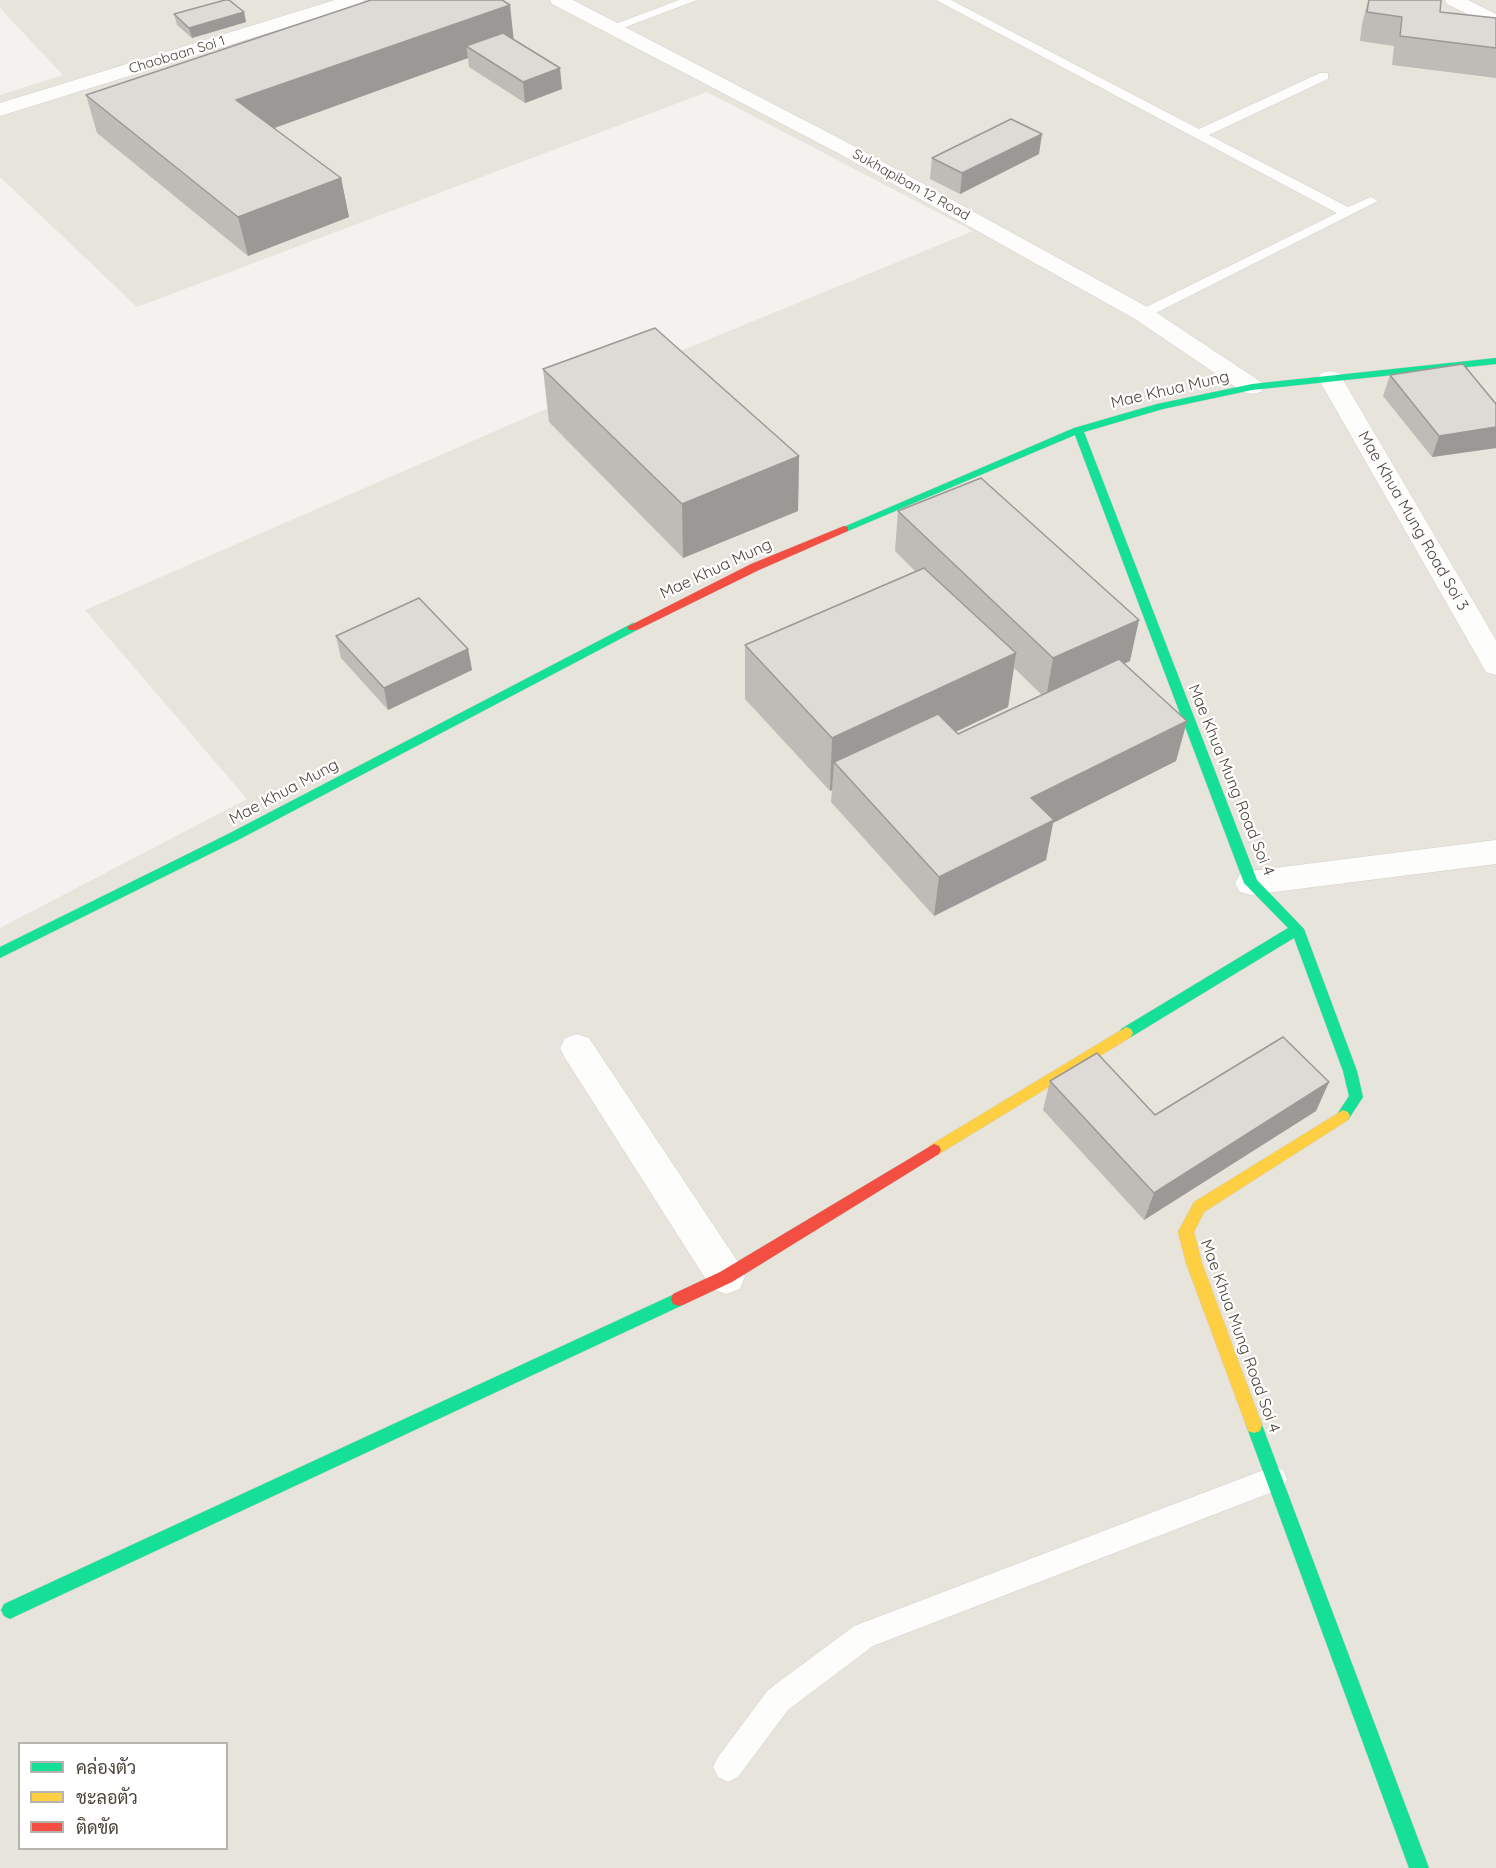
<!DOCTYPE html>
<html>
<head>
<meta charset="utf-8">
<style>
  body { margin:0 }
  #map { position:relative; width:1496px; height:1868px; overflow:hidden; background:#f4f2ee; font-family:Quicksand,Sarabun,sans-serif }
  canvas { display:block }
  .legend { position:absolute; left:18px; top:1742px; width:210px; height:108px; box-sizing:border-box; background:#fff; border:2px solid #b7b4b0; margin:0; padding:8px 10px; list-style:none; font-size:18px; color:#4b4439 }
  .legend li { display:flex; align-items:center; gap:12px; height:30px }
  .legend b { width:30px; border:2px solid #b7b4b0 }
</style>
</head>
<body>
<div id="map">
<canvas width="1496" height="1868"></canvas>
<ul class="legend">
<li><b style="height:8px;background:#16e098"></b>คล่องตัว</li>
<li><b style="height:8px;background:#ffcf43"></b>ชะลอตัว</li>
<li><b style="height:8px;background:#f24e42"></b>ติดขัด</li>
</ul>
</div>
<script>
const g = document.querySelector('canvas').getContext('2d');
g.lineJoin = 'round';
function fill(path, color) { g.fillStyle = color; g.fill(path, 'evenodd'); }
const shape = rows => new Path2D(rows.map(r => 'M' + r).join(''));
function trace(path, color, width, dash) { g.strokeStyle = color; g.lineWidth = width; g.lineCap = dash ? 'butt' : 'round'; g.setLineDash(dash || []); g.stroke(path); }
function write(font, color, halo, rows, align = 'center') {
  g.font = font + ' Quicksand,sans-serif'; g.lineWidth = 4.5; g.setLineDash([]); g.textBaseline = 'middle'; g.strokeStyle = halo; g.fillStyle = color; for (const [text, x, y, turn = 0] of rows) {
    g.save(); g.translate(x, y); g.rotate((+turn || 0) * Math.PI / 180); g.textAlign = isNaN(turn) ? turn : align; if (halo) g.strokeText(text, 0, 0); g.fillText(text, 0, 0); g.restore();
  }
}
const residential = shape([
  [0,0,1496,0,1496,1868,0,1868,0,928,247,799,85,610,656,361,973,231,707,92,137,307,0,177,0,95,63,75,0,8],
  [20,1744,226,1744,226,1848,20,1848]
]);
const lane = shape([
  [679,0,697,0,615,31,605,28,679,0],
  [936,0,951,0,1199,129,1320,73,1328,73,1328,79,1209,135,1348,207,1371,197,1378,201,1148,317,1138,317,1135,314,1138,311,1337,213,936,0],
  [1274,1466,1283,1470,1287,1479,1283,1488,873,1646,788,1710,738,1777,728,1782,718,1777,713,1767,718,1757,768,1690,854,1626,1274,1466]
]);
const street = shape([
  [335,0,364,0,362,4,0,116,0,103,335,0],
  [550,0,573,0,852,145,1151,309,1261,382,1264,387,1261,392,1252,394,1243,392,1135,319,838,153,552,4,550,0],
  [1445,0,1468,0,1496,14,1496,28,1447,4,1445,0],
  [1330,371,1339,373,1342,378,1496,640,1496,675,1486,672,1318,378,1321,373,1330,371],
  [1496,840,1496,864,1251,895,1240,892,1235,883,1240,874,1251,871,1496,840],
  [577,1034,589,1038,740,1265,745,1277,740,1289,726,1294,712,1289,565,1058,560,1048,565,1038,577,1034]
]);
const fast = shape([
  [1496,358,1496,364,1252,390,1163,409,1084,432,1257,880,1304,929,1357,1071,1363,1097,1348,1120,1343,1122,1338,1120,1336,1116,1349,1096,1343,1071,1294,938,1131,1037,1126,1039,1121,1037,1119,1033,1121,1029,1288,928,1244,883,1075,435,848,531,844,532,839,529,1074,428,1157,404,1252,384,1496,358],
  [633,623,637,624,639,627,637,630,238,840,0,958,0,947,228,834,633,623],
  [679,1292,685,1294,687,1299,685,1304,16,1616,10,1619,4,1616,1,1610,4,1604,679,1292],
  [1254,1417,1260,1419,1262,1425,1429,1868,1409,1868,1246,1425,1248,1419,1254,1417]
]);
const slow = shape([
  [1126,1027,1131,1029,1133,1033,1131,1037,939,1154,934,1156,929,1154,927,1150,929,1146,1126,1027],
  [1343,1110,1348,1112,1350,1116,1348,1120,1204,1212,1194,1232,1202,1263,1262,1425,1260,1431,1254,1433,1248,1431,1246,1425,1186,1263,1178,1232,1194,1202,1343,1110]
]);
const jam = shape([
  [844,526,848,527,848,531,759,570,637,630,629,630,627,627,751,564,844,526],
  [934,1144,939,1146,941,1150,939,1154,732,1282,685,1304,679,1306,673,1304,671,1299,673,1294,720,1272,934,1144]
]);
const wall = shape([
  [1368,0,1441,0,1440,12,1496,18,1496,78,1392,65,1394,46,1360,41,1362,24],
  [244,12,246,22,192,38,177,25,174,14],
  [514,40,562,89,525,103,469,67,468,58,274,128,341,178,349,217,248,256,97,133,86,95],
  [1039,154,960,194,930,179,932,158],
  [543,369,799,456,798,511,683,558,549,422],
  [1390,375,1496,404,1496,448,1432,457,1383,396],
  [898,511,1130,661,1124,664,1187,721,1176,761,1053,823,1046,860,934,916,831,802,832,790,830,791,745,699,745,645,915,571,895,551],
  [1014,668,1042,695,958,734,956,732,1008,707],
  [336,636,468,649,472,670,388,710,341,658],
  [1050,1081,1155,1115,1329,1082,1316,1111,1144,1220,1043,1110]
]);
const shadedWall = shape([
  [510,5,514,42,466,46,468,58,244,139,236,100],
  [244,12,246,22,192,38,189,28],
  [560,68,562,89,525,103,523,82],
  [1042,134,1039,154,960,194,962,173],
  [341,178,349,217,248,256,238,217],
  [1496,427,1496,448,1432,457,1439,436],
  [799,456,798,511,683,558,682,504],
  [1139,620,1130,661,1046,698,1053,658],
  [468,649,472,670,388,710,384,688],
  [1016,653,1008,707,851,781,834,762,832,790,830,791,832,738],
  [1187,721,1176,761,1053,823,1046,860,934,916,939,877,1031,798],
  [1329,1082,1316,1111,1144,1220,1154,1193]
]);
const building = shape([
  [225,0,229,0,244,12,189,28,174,14,225,0],
  [371,0,502,0,510,5,236,100,341,178,238,217,86,95,371,0],
  [1369,0,1441,0,1440,12,1496,18,1496,48,1400,36,1402,17,1367,12,1369,0],
  [503,33,560,68,523,82,466,46,503,33],
  [1011,119,1042,134,962,173,932,158,1011,119],
  [655,328,799,456,682,504,543,369,655,328],
  [1463,364,1496,404,1496,427,1439,436,1390,375,1463,364],
  [981,478,1139,620,1053,658,898,511,981,478],
  [924,568,1016,653,832,738,745,645,924,568],
  [419,598,468,649,384,688,336,636,419,598],
  [1119,659,1187,721,1031,798,1054,820,939,877,834,762,938,714,958,734,1119,659],
  [1283,1037,1329,1082,1154,1193,1050,1081,1097,1053,1155,1115,1283,1037]
]);
const farStreetnames = [
  ["Chaobaan Soi 1",177,55,-17],
  ["Sukhapiban 12 Road",911,185,29]
];
const streetNames = [
  ["Mae Khua Mung",1170,390,-13],
  ["Mae Khua Mung Road Soi 3",1413,521,60],
  ["Mae Khua Mung",716,569,-25],
  ["Mae Khua Mung Road Soi 4",1231,780,68],
  ["Mae Khua Mung",284,792,-28],
  ["Mae Khua Mung Road Soi 4",1240,1336,70]
];
fill(residential, '#e7e4dc');
trace(lane, '#d2d0cb', 1);
trace(street, '#d2d0cb', 1);
trace(fast, '#d3cfc5', 1);
trace(slow, '#d3cfc5', 1);
trace(jam, '#d3cfc5', 1);
fill(lane, '#fdfdfc');
fill(street, '#fdfdfc');
fill(fast, '#16e098');
fill(slow, '#ffcf43');
fill(jam, '#f24e42');
fill(wall, '#bfbcb8');
fill(shadedWall, '#9b9996');
fill(building, '#dedbd6');
trace(building, '#9b9996', 1.5);
write('14px', '#4b4439', '#fff', farStreetnames);
write('16px', '#4b4439', '#fff', streetNames);
</script>
</body>
</html>
